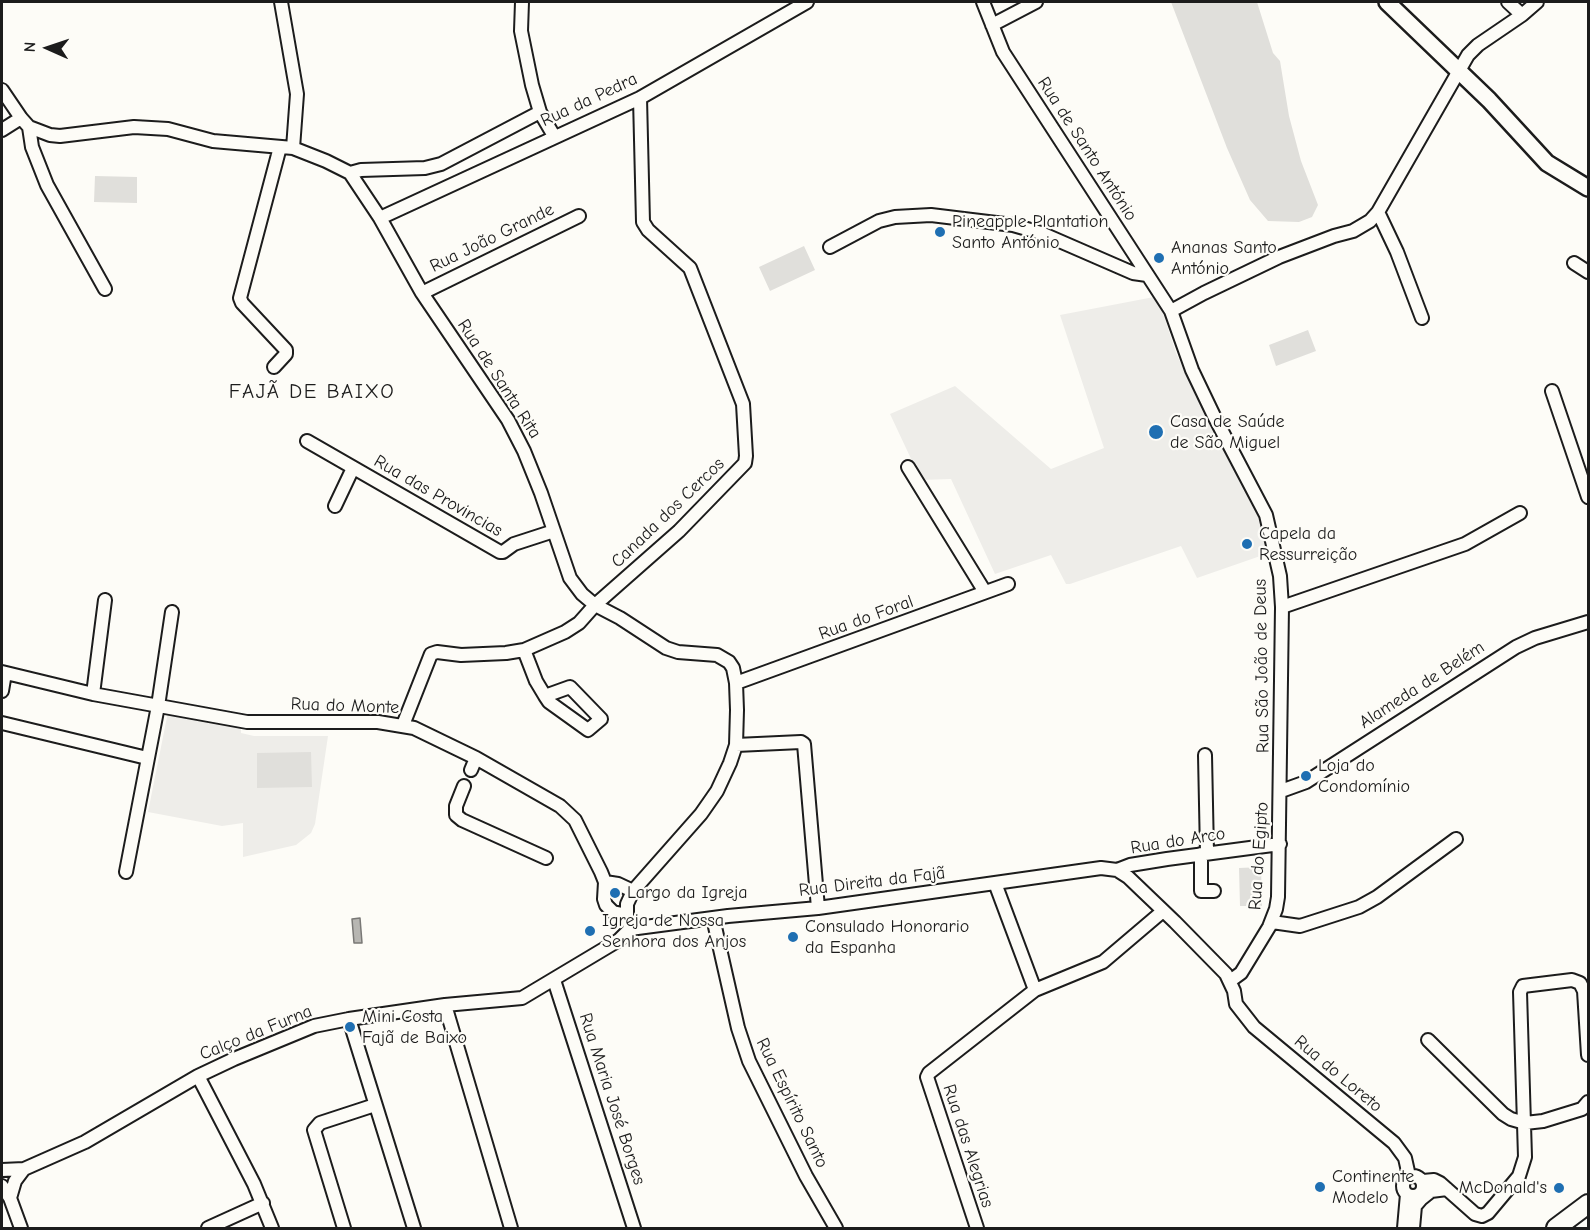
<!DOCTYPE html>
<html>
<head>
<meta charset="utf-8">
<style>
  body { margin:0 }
  #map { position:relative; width:1590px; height:1230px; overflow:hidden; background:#fdfcf7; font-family:"Comic Neue",sans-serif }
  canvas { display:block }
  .frame { position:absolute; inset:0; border:3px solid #1c1c1c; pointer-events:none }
  .north { position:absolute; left:18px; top:18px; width:60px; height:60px; -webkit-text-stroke:4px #fdfcf7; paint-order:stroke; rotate:273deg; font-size:16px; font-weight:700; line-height:24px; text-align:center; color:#1c1c1c }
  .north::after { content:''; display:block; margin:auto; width:21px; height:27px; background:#1c1c1c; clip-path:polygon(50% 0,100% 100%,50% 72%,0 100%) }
</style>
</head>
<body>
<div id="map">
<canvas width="1590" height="1230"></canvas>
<div class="frame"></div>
<div class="north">N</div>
</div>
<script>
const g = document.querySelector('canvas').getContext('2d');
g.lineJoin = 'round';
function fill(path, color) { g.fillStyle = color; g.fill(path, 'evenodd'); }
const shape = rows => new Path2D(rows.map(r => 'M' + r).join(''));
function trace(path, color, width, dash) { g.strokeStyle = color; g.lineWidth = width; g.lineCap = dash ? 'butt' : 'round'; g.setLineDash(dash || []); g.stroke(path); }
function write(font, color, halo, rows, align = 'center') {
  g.font = font + ' "Comic Neue",sans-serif'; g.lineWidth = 4.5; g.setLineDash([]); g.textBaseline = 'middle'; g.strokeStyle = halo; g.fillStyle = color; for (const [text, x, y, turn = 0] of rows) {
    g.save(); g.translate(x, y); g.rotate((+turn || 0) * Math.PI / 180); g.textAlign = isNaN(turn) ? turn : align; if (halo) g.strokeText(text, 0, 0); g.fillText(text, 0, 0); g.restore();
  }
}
const built = shape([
  [1154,297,1162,310,1176,353,1205,416,1258,516,1269,553,1197,578,1181,546,1070,584,1066,584,1051,555,995,574,951,479,921,480,890,414,955,386,1051,469,1104,448,1060,315],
  [168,712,241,726,241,733,254,736,328,736,315,824,311,833,296,845,243,857,243,823,222,826,148,812]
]);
const green = shape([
  [1171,2,1257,2,1273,53,1280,61,1289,116,1301,161,1318,205,1312,217,1299,222,1268,221,1250,200,1227,148],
  [95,176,137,177,137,203,94,202],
  [804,246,815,270,770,291,759,267],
  [1308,330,1316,351,1276,366,1269,345],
  [311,752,312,787,257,788,257,753],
  [1261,867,1262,906,1240,906,1239,868]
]);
const water = shape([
  [360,918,362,943,354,943,352,919,360,918]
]);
const minor = shape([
  [281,2,297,94,293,148],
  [522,2,521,31,532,85,540,112,554,136],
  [983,2,1003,52,1171,311,1192,370,1214,416,1266,515,1280,576,1282,607,1278,897,1276,909,1269,927,1241,973,1230,981],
  [1508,2,1522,15],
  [992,25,1036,2],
  [2,90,21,118,29,127,50,135,60,136,134,127,168,129,213,141,293,148,326,161,350,173,380,218,422,293,508,420,524,451,541,493,570,578,582,594,595,605,620,618,666,648,678,652,717,655,729,662,733,668,736,683,737,710,736,745,730,763,717,791,701,814,633,891,627,904,627,915,630,929],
  [29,127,32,147,47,185,105,289],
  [2,130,21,118],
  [350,173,361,170,425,168,441,164,540,112],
  [1378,212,1397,252,1422,318],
  [380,218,640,98,807,2],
  [830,247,879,221,895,217,931,215,1013,225,1041,233,1133,273,1147,275],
  [1574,263,1588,272],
  [422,293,579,216],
  [1171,311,1204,293,1279,257,1334,236,1353,231,1370,221,1378,212,1468,55,1478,45,1522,15,1537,2],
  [274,367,286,354,286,350,242,303,240,298,280,147],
  [1552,391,1588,497],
  [307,441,500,552,503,552,514,544,554,531],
  [908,467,985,592],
  [335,506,353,468],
  [1282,607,1465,544,1520,513],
  [524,650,536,681,545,696,549,702,588,730,601,719,570,687,545,696],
  [2,672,93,694,247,722,378,722,414,728,476,758,560,806,575,820,601,872,605,882,604,899,606,905,613,912,627,915],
  [736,683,1008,584],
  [2,691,5,673],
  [93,694,105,600],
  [2,723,147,758],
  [403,725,431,654,437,652,461,655,506,653,524,650,565,632,579,623,595,605,679,531,745,463,746,456,743,404,690,268,648,230,643,222,640,98],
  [736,745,801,742,804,744,818,908],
  [1205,755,1207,853],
  [471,770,476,758],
  [464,786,456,806,456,815,462,820,546,858],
  [1281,791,1306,782,1516,647,1535,638,1588,622],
  [1201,854,1201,891,1214,891],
  [1117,870,1130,865,1167,859,1280,844],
  [126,872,158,706,172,612],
  [605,882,618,884,633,891],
  [713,918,738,1028,749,1061,806,1176,836,1228],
  [1272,922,1300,926,1359,907,1377,897,1456,839],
  [630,929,728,916,818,908,1101,868,1117,870,1128,877,1175,922,1226,974,1234,991,1236,1004,1254,1027,1394,1143,1405,1158,1409,1176],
  [554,980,634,1228],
  [1035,990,1103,962,1163,911],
  [445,1005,511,1228],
  [349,1019,414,1228],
  [1428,1040,1503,1114,1511,1119,1525,1123,1543,1121,1582,1109,1588,1102],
  [198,1076,254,1184,272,1228],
  [2,1170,24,1169,85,1142,198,1076,234,1059,314,1026,349,1019,445,1005,522,998,619,940,630,929],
  '1403 1186a10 10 0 1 1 20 0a10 10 0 1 1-20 0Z',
  [1423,1181,1434,1180,1440,1183,1475,1214,1482,1216,1488,1213,1519,1176,1525,1157,1520,992,1523,986,1572,980,1580,983,1584,991,1588,1055],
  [2,1186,10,1198,21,1228],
  [10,1198,15,1181,24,1169],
  [208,1228,263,1203],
  [344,1228,314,1130,320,1123,375,1105],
  [977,1228,927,1077,929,1073,1035,990,995,883],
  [1404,1228,1407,1194],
  [1413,1228,1415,1206,1421,1199,1431,1191,1447,1189]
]);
const major = shape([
  [1387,2,1489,100,1547,163,1588,188]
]);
const highway = shape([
  [1556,1228,1588,1204]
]);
const markers = [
  [940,232,6,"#1f6fb2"],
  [1159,258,6,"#1f6fb2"],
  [1156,432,8,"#1f6fb2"],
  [1247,544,6,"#1f6fb2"],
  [1306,776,6,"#1f6fb2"],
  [615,893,6,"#1f6fb2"],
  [590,931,6,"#1f6fb2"],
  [793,937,6,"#1f6fb2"],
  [350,1027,6,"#1f6fb2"],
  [1320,1187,6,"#1f6fb2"],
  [1559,1188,6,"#1f6fb2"]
];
const streetNames = [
  ["Rua da Pedra",589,100,-25],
  ["Rua de Santo António",1087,149,57],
  ["Rua João Grande",492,238,-26],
  ["Rua de Santa Rita",499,379,57],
  ["Rua das Provincias",438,496,30],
  ["Canada dos Cercos",668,513,-44],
  ["Rua do Foral",866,618,-20],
  ["Rua São João de Deus",1262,666,-91],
  ["Alameda de Belém",1422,685,-33],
  ["Rua do Monte",345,706,2],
  ["Rua do Arco",1178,841,-9],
  ["Rua do Egipto",1259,856,-86],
  ["Rua Direita da Fajã",872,882,-7],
  ["Calço da Furna",256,1033,-22],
  ["Rua do Loreto",1338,1074,40],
  ["Rua Maria José Borges",612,1099,72],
  ["Rua Espírito Santo",792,1103,64],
  ["Rua das Alegrias",968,1146,72]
];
const poiNames = [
  ["Pineapple Plantation",952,222],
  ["Santo António",952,243],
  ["Ananas Santo",1171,248],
  ["António",1171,269],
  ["Casa de Saúde",1170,422],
  ["de São Miguel",1170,443],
  ["Capela da",1259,534],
  ["Ressurreição",1259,555],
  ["Loja do",1318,766],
  ["Condomínio",1318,787],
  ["Largo da Igreja",627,893],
  ["Igreja de Nossa",602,921],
  ["Senhora dos Anjos",602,942],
  ["Consulado Honorario",805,927],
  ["da Espanha",805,948],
  ["Mini Costa",362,1017],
  ["Fajã de Baixo",362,1038],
  ["Continente",1332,1177],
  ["Modelo",1332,1198],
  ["McDonald's",1547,1188,"right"]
];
const quarterNames = [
  ["FAJÃ DE BAIXO",312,392]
];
fill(built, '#eeede9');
fill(green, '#e0dfdb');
fill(water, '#b7b6b2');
trace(water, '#797876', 1.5);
trace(minor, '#1c1c1c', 16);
trace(major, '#1c1c1c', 20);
trace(highway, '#1c1c1c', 22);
trace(minor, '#fdfcf7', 12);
trace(major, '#fdfcf7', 15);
trace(highway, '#fdfcf7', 18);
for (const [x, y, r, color] of markers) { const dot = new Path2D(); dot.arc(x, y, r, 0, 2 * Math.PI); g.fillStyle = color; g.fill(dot); trace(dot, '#fdfcf7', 2); }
write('18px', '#1c1c1c', '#fdfcf7', streetNames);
write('18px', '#1c1c1c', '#fdfcf7', poiNames, 'left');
g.letterSpacing = '1.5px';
write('21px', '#1c1c1c', '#fdfcf7', quarterNames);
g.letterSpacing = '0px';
</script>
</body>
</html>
